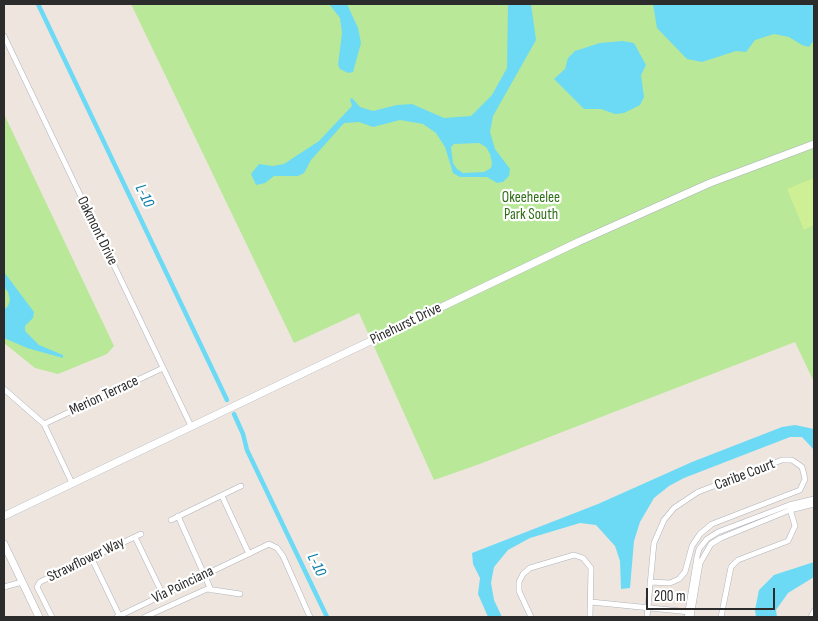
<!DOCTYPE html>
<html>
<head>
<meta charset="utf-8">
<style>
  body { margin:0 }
  #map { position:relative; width:818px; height:621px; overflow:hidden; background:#eee6de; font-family:"Sofia Sans Condensed",sans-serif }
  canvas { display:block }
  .frame { position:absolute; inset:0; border:5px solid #2c2c2c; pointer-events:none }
  .scale { position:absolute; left:646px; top:588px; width:129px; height:22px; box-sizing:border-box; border:2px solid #2c2c2c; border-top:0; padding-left:6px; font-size:15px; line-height:18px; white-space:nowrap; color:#2c2c2c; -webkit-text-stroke:4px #fff; paint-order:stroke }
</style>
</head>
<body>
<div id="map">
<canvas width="818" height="621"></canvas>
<div class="frame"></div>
<div class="scale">200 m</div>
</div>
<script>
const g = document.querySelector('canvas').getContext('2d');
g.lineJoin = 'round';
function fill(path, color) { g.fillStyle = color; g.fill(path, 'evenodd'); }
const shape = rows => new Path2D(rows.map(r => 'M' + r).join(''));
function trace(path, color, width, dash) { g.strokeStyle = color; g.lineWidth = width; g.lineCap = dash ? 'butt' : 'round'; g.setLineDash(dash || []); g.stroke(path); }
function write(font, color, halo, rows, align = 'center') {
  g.font = font + ' "Sofia Sans Condensed",sans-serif'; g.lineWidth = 4.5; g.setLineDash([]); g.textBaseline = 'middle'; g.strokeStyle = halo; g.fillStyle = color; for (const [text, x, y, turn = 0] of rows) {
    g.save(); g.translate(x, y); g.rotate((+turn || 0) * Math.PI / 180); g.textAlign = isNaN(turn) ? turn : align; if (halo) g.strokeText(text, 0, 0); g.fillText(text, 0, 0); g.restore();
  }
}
const green = shape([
  [131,4,814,4,814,382,795,342,477,465,434,480,359,313,294,343],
  [4,114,114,346,107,354,58,374,35,368,4,343]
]);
const pitch = shape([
  [814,178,814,225,804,230,787,189]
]);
const water = shape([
  [329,4,347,4,358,28,361,43,353,72,348,73,340,69,338,65,342,33,340,18],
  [508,4,531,4,536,40,493,116,490,132,495,149,510,169,509,176,503,182,497,183,487,177,460,177,453,173,445,147,436,133,423,124,400,120,373,127,359,122,344,123,311,160,304,173,298,176,274,176,265,183,256,185,251,174,259,164,273,166,284,164,319,141,352,106,350,99,352,98,360,107,373,111,397,105,412,104,444,118,471,116,492,95,507,68],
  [479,143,486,147,490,154,492,163,491,168,484,172,463,173,457,169,453,163,451,147,454,144],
  [653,4,814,4,814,40,809,47,802,45,789,37,774,34,755,40,746,52,736,51,702,62,687,59,657,28],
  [623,41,634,43,646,65,641,75,644,97,640,105,624,113,615,114,601,109,584,109,554,79,565,69,568,58,575,51,600,43],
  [4,272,34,312,33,318,25,326,25,331,39,345,63,355,63,358,27,348,4,338,4,310,8,306,10,300,8,292,4,287],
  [795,425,814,429,814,450,802,437,790,437,684,478,669,486,654,498,640,522,634,541,630,588,621,589,620,561,615,546,596,525,580,523,530,538,508,550,494,567,491,583,494,600,502,617,488,617,478,594,480,578,473,564,472,553,598,504,692,462,782,427],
  [814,562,814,577,788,593,776,610,777,617,756,617,755,610,759,590,774,575]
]);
const canal = shape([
  [38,4,227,400],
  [234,414,243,434,247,450,327,617]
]);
const street = shape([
  [4,36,191,426],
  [4,389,44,424,72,483],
  [44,424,163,368],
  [222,496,249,554],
  [178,516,211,590],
  [171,520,241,486],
  [135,537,163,595],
  [91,557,120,617],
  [4,587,22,582],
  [591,602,690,612],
  [52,617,37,587,40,582,141,534],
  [117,617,269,544,277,548,283,556,310,617],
  [145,617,207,589,240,594],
  [531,617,519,591,519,582,523,574,530,568,574,555,583,558,591,568,590,617],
  [647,617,648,607,653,553,654,543,664,520,674,508,698,492,782,460,792,460,802,467,805,479,800,490,712,524,700,534,692,546,685,572,679,579,670,583,650,582],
  [687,617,697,557,699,549,707,539,718,532,789,505,814,499],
  [691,617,700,563,711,544,721,538,790,510,814,504],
  [721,617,731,567,738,560,788,541,795,526,790,509],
  [811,617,814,611]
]);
const secondary = shape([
  [4,516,580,241,710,183,814,144],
  [4,544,39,617]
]);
const parkNames = [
  ["Okeeheelee",531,198],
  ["Park South",531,215]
];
const streetNames = [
  ["Oakmont Drive",97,231,64],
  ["Pinehurst Drive",406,324,-26],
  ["Merion Terrace",104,396,-25],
  ["Caribe Court",745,475,-21],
  ["Strawflower Way",86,560,-26],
  ["Via Poinciana",183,585,-26]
];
const waterNames = [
  ["L-10",144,196,64],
  ["L-10",316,565,64]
];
fill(green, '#b8e898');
fill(pitch, '#ceef93');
fill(water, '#6cdaf5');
trace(canal, '#6cdaf5', 4.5);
trace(street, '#aeb2bc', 6);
trace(secondary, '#aeb2bc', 8);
trace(street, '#fff', 5);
trace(secondary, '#fff', 7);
write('15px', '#2f6f16', '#fff', parkNames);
write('15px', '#2c2c2c', '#fff', streetNames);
write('italic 16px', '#067aa6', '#fff', waterNames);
</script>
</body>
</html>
